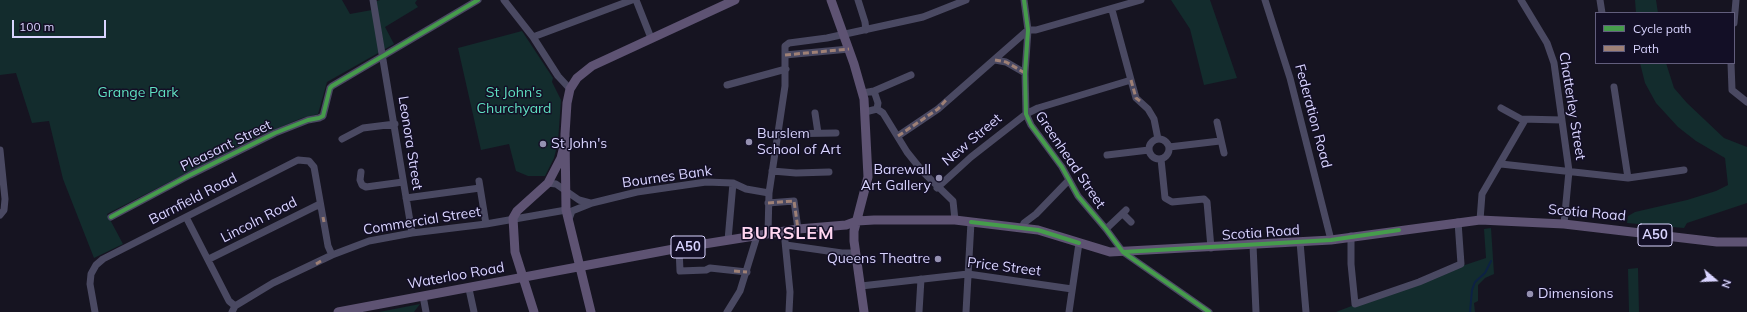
<!DOCTYPE html>
<html>
<head>
<meta charset="utf-8">
<style>
  body { margin:0 }
  #map { position:relative; width:1747px; height:312px; overflow:hidden; background:#161421; font-family:Mulish,sans-serif }
  canvas { display:block }
  .legend { position:absolute; left:1595px; top:12px; width:140px; height:52px; box-sizing:border-box; background:#130f26; border:1px solid #625e7d; margin:0; padding:5px 7px; list-style:none; font-size:12px; color:#d9d4ff }
  .legend li { display:flex; align-items:center; gap:8px; height:20px }
  .legend b { width:20px; border:1px solid #625e7d }
  .north { position:absolute; left:1695px; top:260px; width:40px; height:40px; -webkit-text-stroke:3px #130f26; paint-order:stroke; rotate:109deg; font-size:11px; font-weight:700; line-height:16px; text-align:center; color:#d9d4ff }
  .north::after { content:''; display:block; margin:auto; width:14px; height:18px; background:#d9d4ff; clip-path:polygon(50% 0,100% 100%,50% 72%,0 100%) }
  .scale { position:absolute; left:12px; top:20px; width:94px; height:18px; box-sizing:border-box; border:2px solid #d9d4ff; border-top:0; padding-left:5px; font-size:12px; line-height:14px; white-space:nowrap; color:#d9d4ff; -webkit-text-stroke:3px #130f26; paint-order:stroke }
</style>
</head>
<body>
<div id="map">
<canvas width="1747" height="312"></canvas>
<ul class="legend">
<li><b style="height:5px;background:#469c4c"></b>Cycle path</li>
<li><b style="height:5px;background:#9e8076"></b>Path</li>
</ul>
<div class="north">N</div>
<div class="scale">100 m</div>
</div>
<script>
const g = document.querySelector('canvas').getContext('2d');
g.lineJoin = 'round';
function fill(path, color) { g.fillStyle = color; g.fill(path, 'evenodd'); }
const shape = rows => new Path2D(rows.map(r => 'M' + r).join(''));
function trace(path, color, width, dash) { g.strokeStyle = color; g.lineWidth = width; g.lineCap = dash ? 'butt' : 'round'; g.setLineDash(dash || []); g.stroke(path); }
function write(font, color, halo, rows, align = 'center') {
  g.font = font + ' Mulish,sans-serif'; g.lineWidth = 3; g.setLineDash([]); g.textBaseline = 'middle'; g.strokeStyle = halo; g.fillStyle = color; for (const [text, x, y, turn = 0] of rows) {
    g.save(); g.translate(x, y); g.rotate((+turn || 0) * Math.PI / 180); g.textAlign = isNaN(turn) ? turn : align; if (halo) g.strokeText(text, 0, 0); g.fillText(text, 0, 0); g.restore();
  }
}
const green = shape([
  [0,0,342,0,350,14,372,10,371,3,380,0,417,0,415,3,418,7,385,27,394,44,327,82,318,114,302,118,257,137,107,214,123,244,94,258,63,179,49,121,32,123,16,73,0,75],
  [1171,0,1210,0,1237,78,1204,85,1190,29],
  [1635,0,1656,0,1658,13,1636,13],
  [522,31,553,78,552,82,561,100,558,142,554,158,545,176,528,176,516,171,509,144,481,150,458,48],
  [1640,63,1666,63,1674,88,1687,103,1724,138,1747,147,1747,203,1687,223,1684,228,1627,223,1628,216,1635,212,1687,200,1716,191,1728,185,1725,158,1696,141,1678,127,1656,103,1645,83],
  [1491,228,1494,274,1485,278,1478,285,1478,301,1474,303,1475,312,1336,312,1461,264,1465,265,1486,258,1484,229],
  [1638,268,1639,312,1629,312,1628,269],
  [420,304,414,312,379,312]
]);
const stream = shape([
  [1470,312,1472,290,1475,282,1485,273,1491,261]
]);
const minor = shape([
  [373,0,412,233],
  [504,0,533,37,558,76,570,89],
  [636,0,651,38],
  [858,0,865,22,866,30],
  [1024,0,1028,30,1025,73,1026,114,1031,125,1062,167,1078,196,1106,229,1123,252,1209,312],
  [1265,0,1290,78,1331,240],
  [1521,0,1547,43,1554,63,1569,171,1564,224],
  [1600,0,1602,13],
  [1734,23,1736,0],
  [1028,30,1036,30,1141,0],
  [533,37,632,0],
  [785,55,849,49],
  [995,60,1006,62,1025,73],
  [1731,63,1732,90,1747,102],
  [1131,80,1136,98,1148,109,1154,119,1158,139],
  [727,85,786,69],
  [1614,87,1628,178],
  [874,91,878,103,877,109],
  [863,93,874,91,911,75],
  [1501,108,1521,119,1562,120],
  [865,112,877,109,883,113,907,152,923,172,953,201,955,220],
  [815,113,818,133],
  [1217,122,1224,153],
  [777,134,836,133],
  [898,136,938,109,1028,30],
  [342,139,363,128,395,124],
  '1149 149a10 10 0 1 1 20 0a10 10 0 1 1-20 0Z',
  [1169,147,1220,141],
  [0,150,5,199,4,210,0,215],
  [1107,155,1149,150],
  [1161,159,1165,198,1172,202,1204,199,1207,202,1211,248],
  [1501,164,1628,178,1684,170],
  [772,171,796,173,829,172],
  [361,172,360,180,362,185,366,187,403,182],
  [479,181,486,224],
  [548,183,556,184,579,200,590,203],
  [937,188,971,157,1026,114,1038,108,1131,80,1112,10],
  [406,198,480,188],
  [768,203,794,201,798,229],
  [1123,214,1131,222],
  [111,217,190,175,275,133,308,120,319,118,323,116,330,88,332,86,478,0],
  [186,217,229,301,235,306],
  [569,219,572,211,592,203,637,192,706,182,733,183,746,189,769,193],
  [1480,220,1482,194,1525,120],
  [1022,228,1024,223,1036,214,1068,181],
  [1106,229,1126,210],
  [784,231,790,292,789,312],
  [768,233,769,193,785,86,785,46,789,43,827,38,923,17,966,0],
  [1351,236,1351,264,1355,304,1419,282,1461,264,1458,222],
  [728,240,733,183],
  [1300,242,1306,312],
  [786,245,842,253,855,253],
  [1253,245,1256,312],
  [679,248,680,271,706,270,710,268,747,272],
  [209,259,320,204],
  [861,286,968,274,1072,289],
  [469,289,474,312],
  [423,296,426,312],
  [95,312,90,284,91,274,96,265,103,259,298,160,309,161,314,167,328,246,332,255],
  [232,312,235,306,273,283,332,255,369,241,412,233,486,224,566,210],
  [727,312,740,291,757,236],
  [919,312,921,279],
  [966,312,971,222],
  [1069,312,1079,243]
]);
const major = shape([
  [831,0,854,64,864,99,868,177,854,231,854,241,864,312],
  [338,312,679,248,798,229,846,225,857,221,874,220,955,220,1038,230,1110,252,1331,240,1480,220,1564,224,1717,242,1747,242],
  [534,312,515,252,513,218,517,211,548,183,561,158,563,150],
  [591,312,566,210,565,134,567,103,570,89,577,78,592,66,735,0]
]);
const quiet = shape([
  [785,55,849,49],
  [995,60,1006,62,1025,73],
  [1131,80,1136,98,1140,101],
  [898,136,938,109,947,99],
  [768,203,794,201,798,229],
  [323,217,324,222],
  [316,264,321,261],
  [734,271,747,272]
]);
const cycleway = shape([
  [1024,0,1028,30,1025,73,1026,114,1031,125,1062,167,1078,196,1106,229,1123,252,1209,312],
  [111,217,190,175,275,133,308,120,319,118,323,116,330,88,332,86,478,0],
  [971,222,1038,230,1079,243],
  [1123,252,1331,240,1399,230]
]);
const markers = [
  [749,142,4,"#9591b1"],
  [543,144,4,"#9591b1"],
  [939,178,4,"#9591b1"],
  [938,259,4,"#9591b1"],
  [1530,294,4,"#9591b1"]
];
const shields = [
  [1655,235,34],
  [688,247,34]
];
const shieldNames = [
  ["A50",1655,235],
  ["A50",688,247]
];
const parkNames = [
  ["Grange Park",138,93],
  ["St John's",514,93],
  ["Churchyard",514,109]
];
const streetNames = [
  ["Chatterley Street",1572,106,81],
  ["Federation Road",1313,116,75],
  ["New Street",972,140,-40],
  ["Leonora Street",410,143,81],
  ["Pleasant Street",226,146,-26],
  ["Greenhead Street",1070,160,56],
  ["Bournes Bank",667,177,-8],
  ["Barnfield Road",193,199,-27],
  ["Scotia Road",1587,213,5],
  ["Lincoln Road",259,220,-27],
  ["Commercial Street",422,221,-9],
  ["Scotia Road",1261,233,-4],
  ["Price Street",1004,267,7],
  ["Waterloo Road",456,276,-10]
];
const poiNames = [
  ["Burslem",757,134],
  ["School of Art",757,150],
  ["St John's",551,144],
  ["Barewall",931,170,"right"],
  ["Art Gallery",931,186,"right"],
  ["Queens Theatre",930,259,"right"],
  ["Dimensions",1538,294]
];
const districtNames = [
  ["BURSLEM",788,234]
];
fill(green, '#132c2d');
trace(stream, '#0d2144', 2);
trace(minor, '#4a4962', 7);
trace(major, '#5e5373', 9);
trace(quiet, '#9e8076', 3, [6, 3]);
trace(cycleway, '#469c4c', 4);
for (const [x, y, r, color] of markers) { const dot = new Path2D(); dot.arc(x, y, r, 0, 2 * Math.PI); g.fillStyle = color; g.fill(dot); trace(dot, '#130f26', 1.5); }
for (const [x, y, w] of shields) { const box = new Path2D(); box.roundRect(x - w / 2, y - 11, w, 22, 3); g.fillStyle = '#130f26'; g.fill(box); trace(box, '#d9d4ff', 1); }
write('bold 13px', '#d9d4ff', null, shieldNames);
write('14px', '#5fe0c0', '#130f26', parkNames);
write('14px', '#d9d4ff', '#130f26', streetNames);
write('14px', '#d9d4ff', '#130f26', poiNames, 'left');
g.letterSpacing = '1px';
write('bold 18px', '#ffd6f0', '#130f26', districtNames);
g.letterSpacing = '0px';
</script>
</body>
</html>
